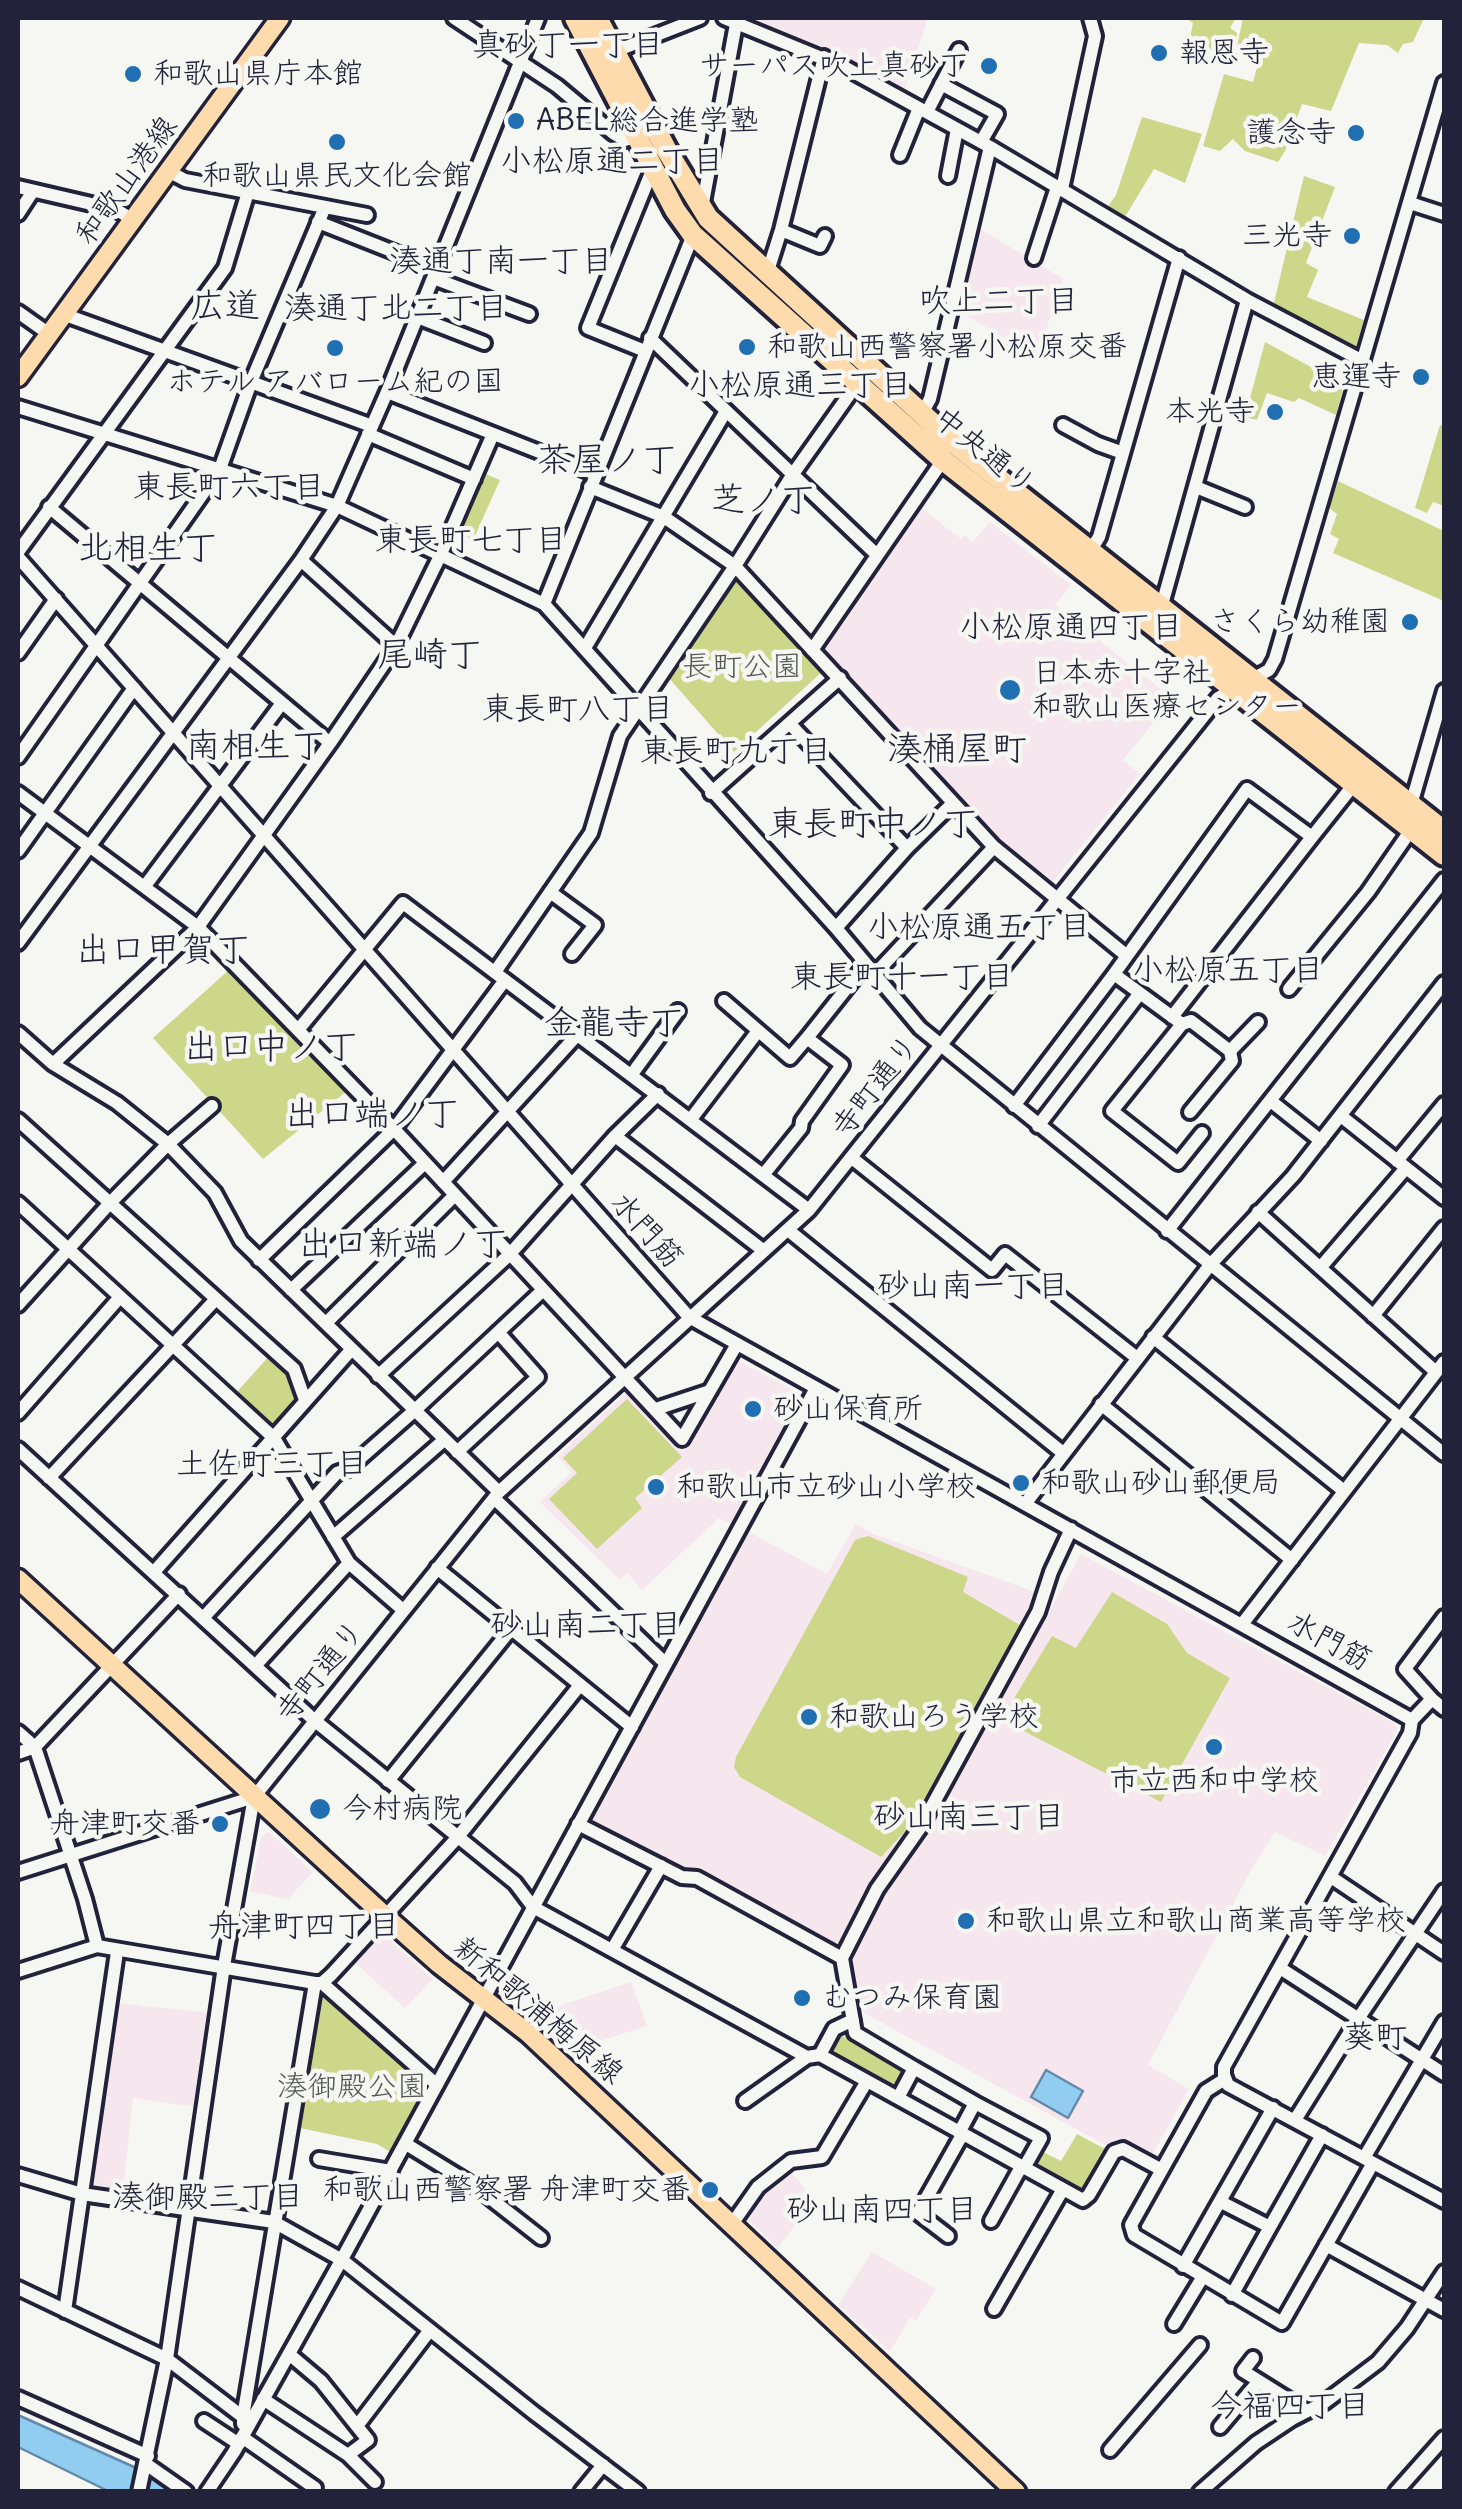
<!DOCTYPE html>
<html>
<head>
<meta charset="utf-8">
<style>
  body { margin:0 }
  #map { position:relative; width:1462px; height:2509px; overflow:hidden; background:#f6f6f2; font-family:Delius,sans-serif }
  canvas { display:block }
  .frame { position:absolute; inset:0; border:20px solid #22223b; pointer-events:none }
</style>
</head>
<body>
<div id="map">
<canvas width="1462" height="2509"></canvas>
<div class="frame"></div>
</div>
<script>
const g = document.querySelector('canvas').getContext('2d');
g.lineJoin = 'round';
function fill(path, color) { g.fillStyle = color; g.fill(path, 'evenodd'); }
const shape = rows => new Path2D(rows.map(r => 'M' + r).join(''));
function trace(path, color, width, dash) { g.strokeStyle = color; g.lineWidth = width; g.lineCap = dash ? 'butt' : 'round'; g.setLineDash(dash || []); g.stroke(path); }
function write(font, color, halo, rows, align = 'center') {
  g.font = font + ' Delius,"Klee One",sans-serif'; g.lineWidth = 9; g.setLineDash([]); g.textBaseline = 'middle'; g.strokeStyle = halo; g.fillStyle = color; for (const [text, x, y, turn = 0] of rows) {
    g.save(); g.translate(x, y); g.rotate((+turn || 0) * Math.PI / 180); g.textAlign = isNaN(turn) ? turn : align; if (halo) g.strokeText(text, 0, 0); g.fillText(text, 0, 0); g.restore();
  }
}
const built = shape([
  [740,18,928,18,903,94,826,50],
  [977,227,1063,279,1037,357,957,310],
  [916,504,961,539,965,535,973,542,990,522,1071,585,1055,605,1173,699,1123,760,1140,774,1049,886,973,816,825,652,824,646],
  [735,1359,806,1397,735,1525,719,1518,642,1590,627,1573,620,1580,540,1502,572,1472,557,1456,626,1393,681,1452],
  [856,1524,873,1534,1035,1592,1032,1612,915,1827,887,1862,838,1950,586,1822,743,1529,827,1574],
  [1081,1554,1394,1723,1397,1731,1325,1856,1275,1832,1251,1870,1148,2065,1189,2089,1151,2157,1116,2138,1109,2147,855,2008,850,1954,900,1864,919,1840,989,1720],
  [269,1832,313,1872,288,1899,250,1891,262,1835],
  [379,1931,433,1979,405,2008,352,1960],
  [631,1982,647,2026,571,2050,539,2019,562,2005],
  [117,2003,209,2013,196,2107,133,2098,123,2190,82,2194],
  [788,2169,814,2199,778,2248,743,2215,761,2191],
  [872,2252,936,2289,916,2320,910,2318,890,2351,838,2305]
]);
const green = shape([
  [1186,18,1236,18,1230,28,1237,33,1235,49,1229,58,1224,55,1215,57,1210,48,1188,49,1193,23],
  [1243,18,1424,18,1413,42,1403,44,1398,53,1387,45,1359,43,1331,111,1302,104,1285,151,1278,162,1245,151,1233,139,1220,151,1203,146,1224,74,1253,82,1260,56,1236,51],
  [1142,117,1202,134,1185,183,1154,169,1123,220,1106,209,1116,195],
  [1304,176,1335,187,1306,263,1318,270,1307,297,1364,320,1355,350,1273,307],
  [1265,342,1344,385,1336,415,1299,398,1294,402,1267,393,1257,420,1245,417],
  [1440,425,1444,426,1444,506,1433,502,1427,513,1415,508],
  [481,472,500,480,473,540,455,531],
  [1338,481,1444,531,1444,601,1333,553,1339,539,1330,534,1337,514,1329,508],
  [736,577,823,671,734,752,667,676],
  [230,969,348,1090,263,1159,153,1038],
  [271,1354,287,1368,299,1396,275,1427,235,1394],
  [627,1399,682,1457,635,1498,642,1508,597,1549,549,1499,577,1473,563,1458],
  [868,1536,968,1577,963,1592,1020,1625,910,1826,881,1857,740,1777,734,1767,736,1757,855,1540],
  [1112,1592,1167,1624,1187,1653,1230,1678,1161,1802,1014,1726,1013,1700,1052,1636,1076,1648],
  [320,1988,423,2087,392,2153,377,2144,295,2127],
  [842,2036,904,2069,905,2075,897,2089,893,2091,832,2056,830,2051],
  [1077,2134,1109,2151,1086,2193,1080,2195,1031,2168,1039,2150,1061,2161]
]);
const water = shape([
  [1046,2070,1083,2091,1068,2118,1031,2097,1046,2070],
  [18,2415,143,2471,169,2491,108,2491,18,2447,18,2415]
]);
const minor = shape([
  [454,18,557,86,613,133,625,140,641,136],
  [724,18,846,68,990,147,1247,300,1363,361],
  [608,46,626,47,700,18],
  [941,84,997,114,981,142],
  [927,112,959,50],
  [900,155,919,108],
  [168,171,185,180,367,215],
  [948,176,957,129],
  [18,187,117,210,133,220],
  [1062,189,1095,36,1090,18],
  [1410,203,1444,214],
  [702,208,736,24],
  [18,214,33,191],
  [318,222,437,269],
  [781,230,820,246,825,236],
  [1034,258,1057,187],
  [767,274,781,230,824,57],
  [433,278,529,314],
  [18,312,49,334],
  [63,314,372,426],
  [417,317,484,343],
  [650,338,877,555],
  [645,351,588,328,653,168],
  [387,392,595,474],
  [18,407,337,506,544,604,836,928,920,1028,1444,1454],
  [921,415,930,399,990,147],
  [1063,425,1098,444,1123,453],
  [368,434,474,479],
  [590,487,664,517,735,566,994,847,1127,956],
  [1196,487,1245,507],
  [49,507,330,743],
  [18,552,225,268,248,192],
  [1087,556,1099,537,1179,258],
  [18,557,689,1317,1412,1720],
  [301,560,396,646],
  [544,604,693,235],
  [1160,612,1247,300],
  [585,648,726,411],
  [812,650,943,460],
  [18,653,56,599],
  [790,724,907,848],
  [18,757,220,469,251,382,325,207],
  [18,793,198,927,394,1129,682,1439,737,1344],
  [711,793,840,678],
  [1410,808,1444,691],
  [18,851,134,688],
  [145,886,282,703],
  [550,892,595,925,572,954],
  [836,928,907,848,952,804],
  [18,943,301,560,337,506,387,392,538,18],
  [495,972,591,833,620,736,735,566,793,474,861,378],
  [1114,974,1182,1024,1112,1111,1178,1163,1202,1133],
  [874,975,994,847],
  [1289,989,1368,892,1413,827],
  [724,1001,790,1058,807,1038,842,1065,802,1121,801,1128,764,1174],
  [1172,1017,1312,837],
  [1182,1024,1191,1021,1230,1051,1258,1022],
  [298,1030,403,903,809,1210],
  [18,1033,53,1064,117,1103,168,1144,215,1193,241,1241,499,1492],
  [807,1038,865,965],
  [53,1064,198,927,330,743,396,646,440,556,493,434],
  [632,1074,678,1011],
  [1272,1102,1321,1141],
  [1014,1106,1114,974,1247,789,1312,837,1355,783],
  [1190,1112,1232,1061,1230,1051],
  [1341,1116,1444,1198],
  [691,1119,758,1031],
  [18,1120,294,1369,305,1400],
  [1038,1126,1140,993],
  [615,1136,764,1251],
  [852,1158,992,1270,1005,1254,1137,1358],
  [1397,1161,1444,1104],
  [443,1182,578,1034],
  [18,1203,274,1438,349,1563,403,1610],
  [1258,1212,1436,1372],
  [788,1230,1063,1453],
  [1167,1231,1444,880],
  [259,1260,394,1129,505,980],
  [1320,1268,1406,1168],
  [291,1290,425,1163],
  [18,1305,109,1204,168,1144,212,1106],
  [1373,1316,1444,1228],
  [326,1323,455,1195],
  [1153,1337,1344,1491],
  [378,1376,509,1255,615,1136,658,1094],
  [1101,1404,1292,1560],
  [656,1409,710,1391],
  [18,1413,120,1297],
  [18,1449,314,1720,515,1883,533,1907,807,2057,820,2055,1083,2200,1089,2195,1114,2152,1123,2149,1162,2170],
  [457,1452,538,1377,498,1332],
  [49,1478,216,1299],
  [494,1498,665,1663],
  [1025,1504,1210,1265,1293,1176,1444,983],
  [333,1537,444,1440],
  [437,1568,632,1727],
  [154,1572,351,1350],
  [204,1617,337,1473,348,1469,414,1411,542,1291],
  [1444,1617,1405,1669,1432,1699,1444,1709],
  [1243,1623,1444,1362],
  [255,1666,349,1563],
  [1432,1699,1412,1720,1410,1733,1224,2067,1224,2075,1228,2085,1444,2201],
  [18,1732,35,1747,85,1899,97,1946],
  [18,1753,35,1747,179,1594],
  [388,1781,511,1629],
  [578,1824,682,1877,697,1878,842,1958,877,1889,920,1828,1038,1612,1051,1572,1071,1529],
  [18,1872,254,1797],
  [1331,1877,1444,1953],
  [612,1950,661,1866],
  [842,1958,855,2033,914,2068,898,2098],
  [1280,1968,1444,2074],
  [18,1971,97,1946,315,1983,243,2417],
  [315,1983,322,1983,331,1975,457,1838,580,1685],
  [322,1983,437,2085],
  [820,2055,834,2029,853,2020],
  [914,2068,975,2103,959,2133],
  [1225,2079,1206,2091,1131,2225,1134,2235,1282,2323,1373,2163],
  [745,2101,807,2057],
  [975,2103,1041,2138,1024,2168],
  [1295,2120,1358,2019,1444,1891],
  [406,2144,476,2187,541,2238],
  [1364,2158,1444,2022],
  [319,2159,391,2171],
  [18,2175,82,2194,274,2222,342,2260,534,2413,638,2492],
  [1221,2202,1270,2227,1232,2295],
  [991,2221,1021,2167],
  [732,2224,758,2187,791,2161,822,2157,867,2081],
  [1270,2227,1322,2135],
  [948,2236,918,2213,962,2135],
  [1326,2245,1444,2310],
  [1183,2266,1273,2108],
  [18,2288,167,2359,243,2417,243,2424],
  [994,2309,1063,2189],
  [65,2311,117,1952],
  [1174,2324,1202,2278],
  [289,2354,321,2381,368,2440,348,2455],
  [1253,2358,1243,2371,1307,2411],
  [18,2398,148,2456],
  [263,2399,348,2455,375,2482],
  [204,2421,239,2444],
  [357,2426,430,2330],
  [1220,2427,1259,2381],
  [242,2437,315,2488],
  [1110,2450,1200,2345],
  [146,2464,186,2492],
  [139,2492,167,2359,224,1966,254,1797,499,1492,809,1210,1218,698,1269,670,1275,659,1444,83],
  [207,2492,234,2452,347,2250,816,1388],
  [581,2492,603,2465],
  [1200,2492,1256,2443,1292,2419,1325,2402,1378,2362,1407,2328,1444,2272],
  [1396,2492,1444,2438]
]);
const major = shape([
  [18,377,280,18],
  [18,1579,385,1916,439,1964,528,2033,1016,2492]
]);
const highway = shape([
  [575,18,675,210,693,235,943,460,1444,855],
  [597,18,666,149,708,218,955,444,1444,831]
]);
const markers = [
  [1159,53,10,"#1f6fb2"],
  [989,66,10,"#1f6fb2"],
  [133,74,10,"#1f6fb2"],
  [516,121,10,"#1f6fb2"],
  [1356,133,10,"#1f6fb2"],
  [337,142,10,"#1f6fb2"],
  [1352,236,10,"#1f6fb2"],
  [747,347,10,"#1f6fb2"],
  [335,348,10,"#1f6fb2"],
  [1421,377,10,"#1f6fb2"],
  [1275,412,10,"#1f6fb2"],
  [1410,622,10,"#1f6fb2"],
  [1010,690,12,"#1f6fb2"],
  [753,1409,10,"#1f6fb2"],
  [1021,1483,10,"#1f6fb2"],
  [656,1487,10,"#1f6fb2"],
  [809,1717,10,"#1f6fb2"],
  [1214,1747,10,"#1f6fb2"],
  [320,1809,12,"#1f6fb2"],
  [220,1824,10,"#1f6fb2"],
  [966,1921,10,"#1f6fb2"],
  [802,1998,10,"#1f6fb2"],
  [710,2190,10,"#1f6fb2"]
];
const poiNames = [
  ["報恩寺",1179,53],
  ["サーパス吹上真砂丁",969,66,"right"],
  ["和歌山県庁本館",153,74],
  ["ABEL総合進学塾",536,121],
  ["護念寺",1336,133,"right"],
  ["和歌山県民文化会館",337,176,"center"],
  ["三光寺",1332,236,"right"],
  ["和歌山西警察署小松原交番",767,347],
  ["恵運寺",1401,377,"right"],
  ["ホテル アバローム紀の国",335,382,"center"],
  ["本光寺",1255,412,"right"],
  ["さくら幼稚園",1390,622,"right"],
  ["日本赤十字社",1032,673],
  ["和歌山医療センター",1032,707],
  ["砂山保育所",773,1409],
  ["和歌山砂山郵便局",1041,1483],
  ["和歌山市立砂山小学校",676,1487],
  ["和歌山ろう学校",829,1717],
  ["市立西和中学校",1214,1781,"center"],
  ["今村病院",342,1809],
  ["舟津町交番",200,1824,"right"],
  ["和歌山県立和歌山商業高等学校",986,1921],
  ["むつみ保育園",822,1998],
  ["和歌山西警察署 舟津町交番",690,2190,"right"]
];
const streetNames = [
  ["和歌山港線",127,181,-54],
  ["中央通り",984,452,39],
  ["寺町通り",876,1087,-52],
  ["水門筋",646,1231,48],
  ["水門筋",1329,1642,29],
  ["寺町通り",321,1672,-51],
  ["新和歌浦梅原線",538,2011,40]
];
const parkNames = [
  ["長町公園",742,667],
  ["湊御殿公園",352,2087]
];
const neighbourhoodNames = [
  ["真砂丁一丁目",568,46],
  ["小松原通二丁目",612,162],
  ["湊通丁南一丁目",501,262],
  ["吹上二丁目",999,302],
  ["湊通丁北二丁目",396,309],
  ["小松原通三丁目",800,386],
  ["東長町六丁目",229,488],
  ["東長町七丁目",471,541],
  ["小松原通四丁目",1071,628],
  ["東長町八丁目",578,710],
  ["東長町九丁目",736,752],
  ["小松原通五丁目",979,928],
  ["小松原五丁目",1228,971],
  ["東長町十一丁目",902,978],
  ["砂山南一丁目",973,1287],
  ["土佐町三丁目",272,1465],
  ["砂山南二丁目",586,1626],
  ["砂山南三丁目",969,1818],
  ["舟津町四丁目",304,1927],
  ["葵町",1375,2038],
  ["湊御殿三丁目",208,2198],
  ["砂山南四丁目",882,2211],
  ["今福四丁目",1290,2407]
];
const quarterNames = [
  ["広道",225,307],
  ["茶屋ノ丁",607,461],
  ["芝ノ丁",763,501],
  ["北相生丁",148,549],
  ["尾崎丁",430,656],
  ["南相生丁",256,747],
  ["湊桶屋町",957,750],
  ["東長町中ノ丁",873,825],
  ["出口甲賀丁",163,951],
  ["金龍寺丁",614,1024],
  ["出口中ノ丁",271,1048],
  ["出口端ノ丁",372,1115],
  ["出口新端ノ丁",403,1245]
];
fill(built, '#f6e6ed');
fill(green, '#cdd78a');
fill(water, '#91cdf1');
trace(water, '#6589a8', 2.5);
trace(minor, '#22223b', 20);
trace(major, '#22223b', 25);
trace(highway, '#22223b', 28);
trace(minor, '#f6f6f2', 12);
trace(major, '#fddbac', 18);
trace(highway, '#fddbac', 20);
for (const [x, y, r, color] of markers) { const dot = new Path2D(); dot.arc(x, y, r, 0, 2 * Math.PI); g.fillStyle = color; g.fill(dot); trace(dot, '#f6f6f2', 4); }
write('30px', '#22223b', '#f6f6f2', poiNames, 'left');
write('30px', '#22223b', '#f6f6f2', streetNames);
write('30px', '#555853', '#f6f6f2', parkNames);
write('32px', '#22223b', '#f6f6f2', neighbourhoodNames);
write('35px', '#22223b', '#f6f6f2', quarterNames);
</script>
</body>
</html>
